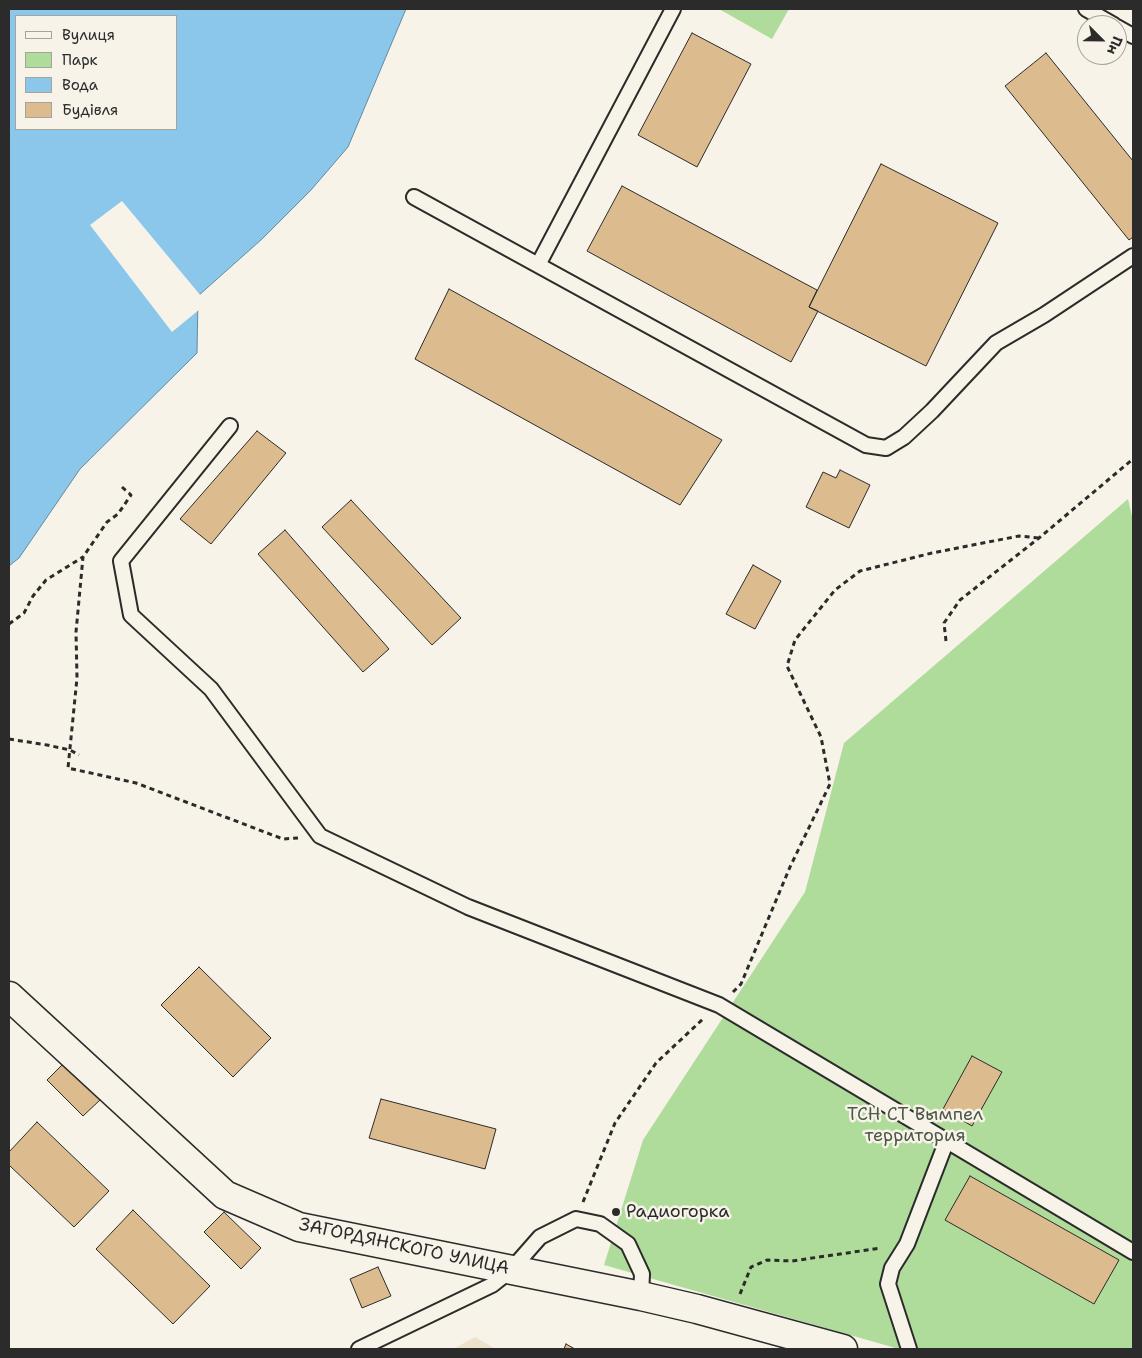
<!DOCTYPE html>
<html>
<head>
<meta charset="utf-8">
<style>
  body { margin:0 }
  #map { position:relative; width:1142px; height:1358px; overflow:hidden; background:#f7f3e8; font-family:"Shantell Sans",sans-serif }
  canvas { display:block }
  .frame { position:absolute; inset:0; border:10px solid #2b2b2b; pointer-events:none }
  .legend { position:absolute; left:15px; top:15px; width:162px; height:115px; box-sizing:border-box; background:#f7f3e8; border:1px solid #a5a39c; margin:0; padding:6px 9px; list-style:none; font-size:15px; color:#2b2b2b }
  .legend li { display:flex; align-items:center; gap:10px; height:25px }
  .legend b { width:25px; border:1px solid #a5a39c }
  .north { position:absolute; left:1077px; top:15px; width:50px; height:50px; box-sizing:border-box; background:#f7f3e8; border:1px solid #a5a39c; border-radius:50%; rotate:113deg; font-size:14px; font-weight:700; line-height:20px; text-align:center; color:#2b2b2b }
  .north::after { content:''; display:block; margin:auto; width:18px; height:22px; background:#2b2b2b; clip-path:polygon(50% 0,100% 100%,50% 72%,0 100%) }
</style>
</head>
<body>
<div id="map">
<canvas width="1142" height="1358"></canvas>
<div class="frame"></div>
<ul class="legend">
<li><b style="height:6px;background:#f7f3e8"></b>Вулиця</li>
<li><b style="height:14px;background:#afdc9b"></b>Парк</li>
<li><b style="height:14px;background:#8bc7eb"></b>Вода</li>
<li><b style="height:14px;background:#dcbc8f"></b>Будівля</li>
</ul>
<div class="north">Пн</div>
</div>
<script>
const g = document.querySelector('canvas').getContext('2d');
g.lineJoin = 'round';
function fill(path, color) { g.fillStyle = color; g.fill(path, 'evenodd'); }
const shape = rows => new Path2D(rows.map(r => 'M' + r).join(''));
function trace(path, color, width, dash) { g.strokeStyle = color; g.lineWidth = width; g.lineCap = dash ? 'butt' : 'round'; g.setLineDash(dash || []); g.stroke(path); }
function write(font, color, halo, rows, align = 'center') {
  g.font = font + ' "Shantell Sans",sans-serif'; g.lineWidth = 5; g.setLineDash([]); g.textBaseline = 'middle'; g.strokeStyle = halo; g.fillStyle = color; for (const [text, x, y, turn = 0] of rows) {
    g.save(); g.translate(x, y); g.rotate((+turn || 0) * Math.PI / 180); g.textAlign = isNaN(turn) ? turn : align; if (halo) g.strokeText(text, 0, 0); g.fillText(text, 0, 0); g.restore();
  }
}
const built = shape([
  [475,1337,494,1348,497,1349,453,1349]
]);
const green = shape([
  [719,9,789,9,772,39],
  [1128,499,1133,521,1133,1349,899,1349,604,1265,643,1140,805,892,844,743]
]);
const water = shape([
  [9,9,406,9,348,147,311,190,262,239,198,296,197,353,80,469,19,558,9,566,9,9],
  [16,16,176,16,176,129,16,129,16,16]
]);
const pier = shape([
  [122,201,201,296,200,297,200,309,172,332,90,225]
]);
const building = shape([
  [692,33,751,64,697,167,638,135,692,33],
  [1046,53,1133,161,1133,237,1129,240,1005,86,1046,53],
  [881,164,998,223,926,366,809,307,881,164],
  [622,186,817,290,809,307,818,311,791,362,587,251,622,186],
  [449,289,722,440,680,505,415,359,449,289],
  [257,431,286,453,211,544,180,519,257,431],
  [840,470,870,485,849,528,806,507,823,472,836,478,840,470],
  [351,500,461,618,432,645,322,527,351,500],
  [285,530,389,649,363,672,258,554,285,530],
  [753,565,781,581,755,629,726,614,753,565],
  [199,967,271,1038,233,1077,161,1005,199,967],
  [972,1056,1002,1072,972,1126,943,1109,972,1056],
  [64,1063,100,1100,83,1116,47,1080,64,1063],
  [381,1099,496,1129,485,1169,369,1138,381,1099],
  [37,1122,109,1191,74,1227,9,1165,9,1152,37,1122],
  [970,1176,1119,1260,1094,1304,945,1220,970,1176],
  [133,1210,210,1286,173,1324,96,1249,133,1210],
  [224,1212,261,1248,241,1269,204,1232,224,1212],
  [378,1267,391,1296,362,1308,350,1279,378,1267],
  [566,1344,575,1349,564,1349,566,1344]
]);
const path = shape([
  [122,487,131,495,118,514,107,522,83,557,76,632,77,678,68,768,136,783,283,839,298,838],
  [9,624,24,613,33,596,46,580,83,557],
  [946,641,944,623,960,600,1039,538,1133,459],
  [9,739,47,745,70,750,79,755],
  [733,992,741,984,790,867,830,784,821,737,787,666,795,640,835,590,860,571,932,553,1019,536,1039,538],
  [583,1202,615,1123,656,1063,704,1018],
  [740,1294,751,1267,767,1260,792,1261,881,1248]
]);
const lane = shape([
  [1086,9,1114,25],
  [1117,27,1133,36],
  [414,197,866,445,886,448,904,437,932,411,996,343,1044,315,1133,256],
  [538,265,673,9],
  [230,426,121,561,131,615,211,689,320,836,468,907,719,1005,1133,1252],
  [359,1349,492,1285,511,1270,540,1237,576,1219,600,1224,628,1244,642,1274,641,1296],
  [909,1349,888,1284,892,1268,907,1244,947,1140]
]);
const street = shape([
  [9,996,225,1195,299,1227,641,1296,697,1309,843,1349]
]);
const markers = [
  [616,1212,5,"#2b2b2b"]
];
const parkNames = [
  ["ТСН СТ Вымпел",915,1115],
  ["территория",915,1136]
];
const poiNames = [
  ["Радиогорка",626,1212]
];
const streetNames = [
  ["ЗАГОРДЯНСКОГО УЛИЦА",404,1247,12]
];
fill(built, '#efe2cd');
fill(green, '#afdc9b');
fill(water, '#8bc7eb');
trace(water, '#65899e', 1);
fill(pier, '#f7f3e8');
fill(building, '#dcbc8f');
trace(building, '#2b2b2b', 1);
trace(lane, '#2b2b2b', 18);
trace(street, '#2b2b2b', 31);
trace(path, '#2b2b2b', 3, [5, 4]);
trace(lane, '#f7f3e8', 14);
trace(street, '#f7f3e8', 28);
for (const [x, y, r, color] of markers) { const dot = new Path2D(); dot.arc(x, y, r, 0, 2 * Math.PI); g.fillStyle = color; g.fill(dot); trace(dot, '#f7f3e8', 2); }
write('18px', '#4c5747', '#f7f3e8', parkNames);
write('18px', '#2b2b2b', '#f7f3e8', poiNames, 'left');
write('18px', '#2b2b2b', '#f7f3e8', streetNames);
</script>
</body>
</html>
